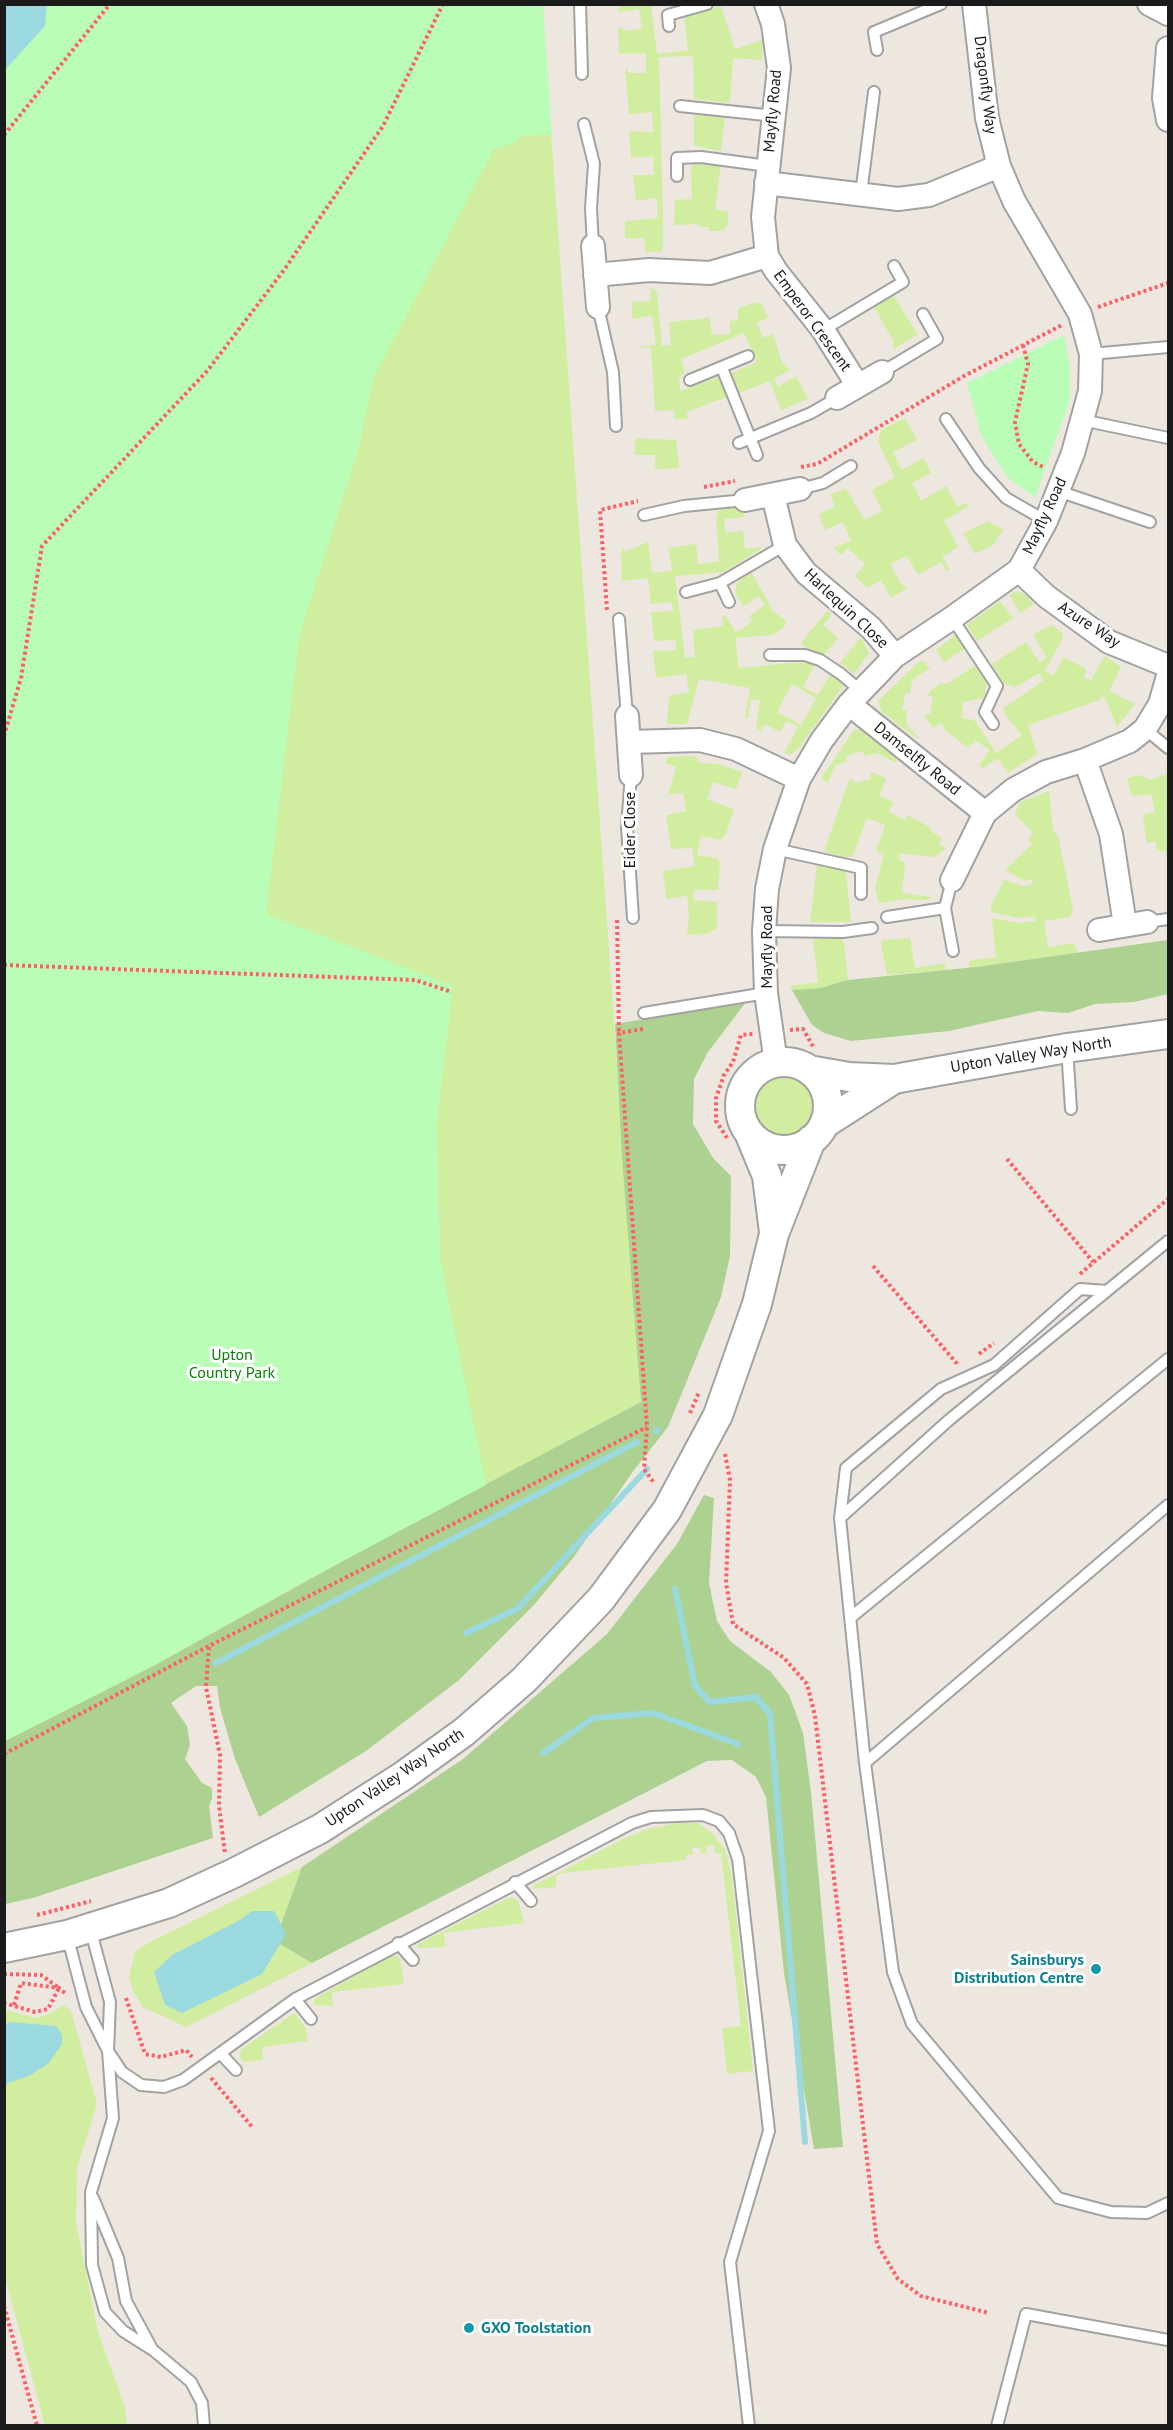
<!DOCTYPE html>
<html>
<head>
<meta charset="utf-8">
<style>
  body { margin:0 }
  #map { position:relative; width:1173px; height:2430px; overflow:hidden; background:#eee7df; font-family:"PT Sans",sans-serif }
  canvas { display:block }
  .frame { position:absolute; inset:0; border:6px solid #1b1b1b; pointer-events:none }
</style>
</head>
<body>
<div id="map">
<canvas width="1173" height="2430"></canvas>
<div class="frame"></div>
</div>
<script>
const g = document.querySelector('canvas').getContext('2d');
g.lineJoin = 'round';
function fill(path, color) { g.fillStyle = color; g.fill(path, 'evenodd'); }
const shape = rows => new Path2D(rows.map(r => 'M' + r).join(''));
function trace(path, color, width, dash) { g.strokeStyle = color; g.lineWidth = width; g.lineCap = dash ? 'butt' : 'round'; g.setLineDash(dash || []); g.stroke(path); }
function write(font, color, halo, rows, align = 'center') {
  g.font = font + ' "PT Sans",sans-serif'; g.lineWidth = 6; g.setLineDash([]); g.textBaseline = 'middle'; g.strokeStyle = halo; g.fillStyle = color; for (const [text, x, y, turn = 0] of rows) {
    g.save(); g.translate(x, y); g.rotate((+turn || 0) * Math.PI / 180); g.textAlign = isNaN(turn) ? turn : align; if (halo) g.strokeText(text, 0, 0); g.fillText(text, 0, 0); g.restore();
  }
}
const grass = shape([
  [542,5,641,1402,390,1535,153,1666,5,1741,4,70],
  [619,5,651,5,657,54,688,50,684,17,721,6,735,49,763,40,762,60,733,58,730,103,694,99,693,56,659,57,663,219,663,248,660,252,645,252,645,238,625,238,625,221,658,218,657,198,636,201,633,175,654,175,653,156,631,158,629,131,653,132,652,112,629,114,625,69,628,69,628,73,646,73,646,53,619,54,618,28,623,27,623,31,642,29,639,9,619,12],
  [694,112,725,118,721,151,694,146],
  [696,161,721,163,715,209,728,211,728,224,723,231,709,231,709,227,700,227,699,224,674,225,675,200,692,199,691,168],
  [651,287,657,292,662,346,671,345,669,322,709,318,709,315,712,335,730,334,730,321,738,320,738,309,755,302,762,305,768,317,757,323,760,331,764,338,773,334,782,362,790,370,774,379,778,387,796,376,808,399,781,410,770,381,739,393,732,373,757,362,744,333,681,359,685,372,679,379,680,391,719,377,727,397,686,412,688,418,683,419,675,419,674,410,655,411,651,348,637,347,656,345,652,315,632,319,632,302,651,301],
  [887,297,894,297,918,334,894,349,892,344,894,342,874,307],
  [905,418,917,440,893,452,902,470,923,458,931,473,912,483,921,501,946,486,958,507,966,503,969,506,944,520,958,547,942,557,950,569,946,571,941,562,918,575,907,556,890,564,900,582,907,589,891,598,881,580,867,588,855,576,865,564,848,548,841,555,833,548,851,541,843,522,825,530,819,514,835,507,830,494,846,489,865,520,882,511,872,490,895,477,878,442,881,430],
  [635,438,676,440,679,468,655,469,655,455,635,455],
  [742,506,744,517,724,519,725,532,743,531,745,549,762,547,761,549,723,572,675,576,685,658,695,657,693,630,723,626,722,615,726,617,736,632,752,622,749,616,765,605,759,596,743,606,735,593,737,583,751,572,773,611,787,622,783,628,772,635,735,638,739,668,801,662,815,664,803,687,818,695,831,673,843,686,799,748,790,755,784,753,798,727,786,721,780,732,765,724,761,731,756,728,760,700,751,699,748,719,745,717,750,688,699,679,687,724,667,724,669,696,689,692,686,674,656,678,653,651,677,650,675,640,654,641,651,612,673,611,672,602,651,604,648,578,622,581,621,553,623,548,625,552,648,542,652,573,672,570,668,548,696,544,698,564,719,561,716,517,719,510],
  [792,684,816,698,801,725,777,712],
  [989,521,1003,530,993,545,975,554,963,533],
  [1017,591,1026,595,1034,604,1020,613,1009,595],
  [1000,601,1013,618,977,641,967,625],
  [827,611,832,614,823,625,838,638,824,655,803,646,801,643],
  [1052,625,1062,633,1063,638,1045,671,1053,676,1064,657,1086,669,1084,678,1091,680,1105,656,1121,667,1109,691,1135,704,1117,727,1104,695,1099,700,1028,725,1037,754,1008,773,998,758,982,769,979,765,990,750,975,740,968,748,945,730,941,723,933,728,925,717,926,714,930,714,933,697,928,696,929,692,940,683,947,684,976,665,987,683,984,698,963,702,962,718,974,720,996,753,1022,735,1004,713,1004,708,1044,680,1039,673,1016,687,1004,684,992,664,1026,642,1039,662,1047,658,1033,634],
  [955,635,965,648,944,662,936,650],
  [861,637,869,653,854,674,840,663],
  [921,660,930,668,912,680,910,693,905,693,902,710,907,711,906,724,919,738,916,738,882,712,878,701],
  [855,729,860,730,896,758,896,763,877,753,864,756,863,751,846,756,847,761,835,765,828,783,821,778],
  [695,756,700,763,718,764,742,772,736,789,713,782,707,799,734,809,725,836,720,840,701,836,697,855,717,858,720,862,718,890,694,890,693,900,717,902,717,928,709,933,687,935,689,914,687,896,667,899,666,896,663,871,695,866,692,848,671,849,666,815,686,811,683,793,668,795,676,767,665,763,668,757],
  [873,772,886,779,879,796,893,802,889,812,905,820,908,815,931,828,930,831,942,838,939,844,947,848,934,857,900,853,899,861,905,862,902,893,932,897,928,900,903,899,879,903,875,888,884,854,876,851,885,825,867,818,853,855,846,858,824,851,849,780,853,779,854,783,871,779,870,773],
  [1168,773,1168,862,1166,850,1157,851,1156,842,1147,843,1143,818,1145,814,1155,812,1151,794,1132,796,1127,778,1140,775,1151,780],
  [1049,791,1053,830,1058,836,1073,909,1070,917,1044,921,1048,947,1074,943,1077,950,1076,953,969,968,969,961,996,957,992,918,1019,923,1036,921,1035,916,1018,918,992,912,990,907,1004,880,1024,886,1033,884,1032,879,1024,881,1005,870,1032,844,1028,839,1033,833,1015,814,1020,802],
  [817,865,843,870,846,874,851,922,810,922],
  [840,937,844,943,848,980,820,988,792,990,790,986,818,982,813,940],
  [910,938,915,968,945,963,945,970,887,975,881,943,884,940],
  '753 1105a32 32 0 1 1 64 0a32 32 0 1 1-64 0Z',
  [677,1823,697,1823,712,1833,725,1849,732,1878,753,2071,727,2074,722,2028,741,2026,721,1853,715,1853,714,1845,706,1846,706,1853,701,1854,700,1847,692,1848,693,1855,686,1855,686,1860,562,1873,556,1876,556,1887,534,1889,533,1886,625,1838,647,1829],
  [302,1867,275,1941,312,1963,186,2027,143,2007,133,1991,129,1977,135,1952,150,1942],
  [510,1897,518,1900,524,1923,444,1933,445,1947,417,1948,418,1944],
  [394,1955,400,1958,404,1984,332,1992,333,2006,314,2005,314,2000,319,1996],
  [63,2005,71,2011,97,2104,77,2168,76,2222,98,2332,125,2407,127,2425,45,2425,5,2278,5,2010,36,2018,52,2013],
  [294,2013,305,2027,308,2041,262,2047,263,2060,245,2062,241,2059,239,2053,242,2049]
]);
const forest = shape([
  [1168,940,1168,994,1134,1002,1095,1004,1068,1013,1038,1011,949,1031,851,1041,824,1033,812,1025,792,990,820,988,848,980,976,967],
  [746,1002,708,1052,694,1079,693,1124,713,1158,731,1176,730,1256,721,1297,668,1427,634,1470,573,1558,534,1605,459,1680,366,1751,259,1817,235,1759,220,1708,217,1686,196,1686,171,1703,187,1726,190,1745,185,1759,202,1783,212,1788,212,1798,209,1806,213,1838,33,1898,5,1904,5,1741,153,1666,390,1535,641,1402,622,1157,615,1024],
  [704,1495,714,1498,709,1583,717,1621,730,1641,771,1672,789,1695,803,1733,811,1792,843,2147,814,2149,784,1973,766,1797,756,1777,732,1760,707,1761,312,1963,275,1941,302,1867,463,1759,607,1634,677,1544]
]);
const park = shape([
  [5,5,543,5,552,134,521,136,514,143,494,149,374,377,358,451,299,637,266,914,453,986,437,1124,440,1258,486,1485,294,1587,153,1666,5,1741],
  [1064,335,1070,368,1070,400,1035,497,1007,477,981,435,967,383]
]);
const water = shape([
  [5,4,47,5,45,26,5,70],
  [252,1911,274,1911,286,1934,262,1974,182,2013,165,2005,154,1972,172,1955,240,1920],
  [10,2022,56,2026,62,2035,62,2044,48,2064,29,2076,5,2084,5,2025]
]);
const stream = shape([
  [656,1431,658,1430],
  [675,1589,695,1686,710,1702,756,1697,770,1714,805,2142],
  [466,1633,517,1609,647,1469],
  [216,1663,637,1442],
  [543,1753,593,1718,653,1713,738,1744]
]);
const path = shape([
  [4,135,110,4],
  [1098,307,1168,283],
  [1023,345,1028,364,1015,422,1019,444,1033,462,1045,468],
  [801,467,817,464,964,376,1062,325],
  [704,487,735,481],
  [607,610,600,510,638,501],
  [4,736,21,678,42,546,208,370,284,270,383,126,443,4],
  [617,920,619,1033],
  [4,965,415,980,452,992],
  [643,1029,619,1033,647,1427,644,1469,654,1483],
  [790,1030,803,1029,814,1048],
  [727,1138,716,1121,716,1098,724,1075,733,1062,741,1035,753,1034],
  [1007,1159,1093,1262],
  [873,1266,959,1366],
  [1080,1274,1168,1199],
  [979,1354,994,1343],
  [690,1413,699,1392],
  [725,1454,730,1480,726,1583,733,1624,784,1658,807,1684,815,1716,877,2244,898,2279,921,2296,989,2313],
  [209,1647,206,1687,220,1755,219,1806,225,1854],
  [4,1754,209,1646,647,1427],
  [37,1915,91,1901],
  [4,1974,41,1975,59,1988,48,2009,35,2012,4,2003],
  [126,1998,145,2054,161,2057,186,2050,192,2057],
  [14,2005,21,1983,59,1988,67,1995],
  [211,2078,253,2128],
  [4,2306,37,2426]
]);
const service = shape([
  [580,4,582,74],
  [669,26,668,15,707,4],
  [877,50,874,32,941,4],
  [680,106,775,116],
  [584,124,594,164,591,208,593,246],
  [677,176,677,158,701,157,768,166],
  [861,194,874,92],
  [598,307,613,372,616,426],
  [823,330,903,282,894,266],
  [1091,354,1168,347],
  [722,368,757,455],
  [882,372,937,339,923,314],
  [690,380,748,356],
  [946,419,979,468,1006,498,1046,521],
  [1082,420,1168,438],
  [739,443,811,413,837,398],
  [800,489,823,483,851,466],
  [1058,491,1150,522],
  [644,515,684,506,745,500],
  [720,583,729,602],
  [686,592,720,583,785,545],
  [952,618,997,686,985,712,993,724],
  [619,619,627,716],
  [770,655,805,655,820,660,841,674,861,691],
  [1145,729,1168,748],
  [631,775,627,827,633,918],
  [775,849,861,868,861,894],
  [945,908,953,951],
  [887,917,945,908,952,880],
  [1147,922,1168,919],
  [764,931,843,932,872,928],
  [644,1013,766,993],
  [1067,1048,1071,1109],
  [1168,1241,949,1420,840,1518,865,1763,893,1972,912,2024,1058,2198,1111,2212,1147,2213,1168,2203],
  [840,1518,846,1468,941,1389,994,1365,1080,1289,1107,1291],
  [850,1618,1168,1359],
  [865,1763,1168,1505],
  [515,1882,531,1901],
  [90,1928,110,2002,108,2051,113,2118,91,2192,92,2265,105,2312,123,2331,153,2350,191,2382,202,2403,204,2426],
  [67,1935,86,2007,108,2051,122,2072,141,2085,164,2087,183,2080,295,1999,632,1823,651,1817,703,1815,719,1821,729,1833,738,1859,769,2131,730,2262,749,2426],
  [398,1943,413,1960],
  [295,1999,311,2019],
  [220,2053,236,2070],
  [93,2198,118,2258,126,2301,151,2347],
  [997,2426,1026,2314,1168,2340]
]);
const minor = shape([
  [766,4,773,24,779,68,763,217,767,256,776,271,823,330,858,386],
  [1149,4,1168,14],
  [1168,48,1164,98,1168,120],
  [766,183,898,199,929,195,999,166],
  [593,246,598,307],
  [595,275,649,270,710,273,767,256],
  [837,398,882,372],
  [773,495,785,545,806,573,871,628,895,656],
  [745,500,800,489],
  [1019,570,1046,596,1109,642,1168,666],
  [849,704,985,813],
  [627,716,631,775],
  [629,742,700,740,736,749,799,779],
  [1085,760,1111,834,1125,925],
  [952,880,985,813,1013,790,1046,772,1085,760,1130,741,1145,729,1160,704,1168,676],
  [1099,930,1147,922],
  [776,1063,766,993,764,931,767,889,775,849,799,779,822,740,849,704,895,656,952,618,1019,570,1046,521,1073,453,1090,391,1091,354,1080,314,1014,201,999,166,987,118,974,4]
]);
const tertiary = shape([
  '740 1106a44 44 0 1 1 88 0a44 44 0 1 1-88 0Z',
  [809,1070,849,1077,894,1079,1067,1048,1168,1034],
  [824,1124,894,1079],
  [750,1135,767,1176,774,1232],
  [4,1948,67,1935,169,1903,234,1873,320,1829,403,1776,464,1732,524,1680,601,1599,667,1510,718,1415,757,1304,774,1234,811,1140]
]);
const markers = [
  [1096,1969,6,"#0f9aa8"],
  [469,2328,6,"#0f9aa8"]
];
const streetNames = [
  ["Dragonfly Way",985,85,83],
  ["Mayfly Road",773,111,-85],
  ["Emperor Crescent",812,321,54],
  ["Mayfly Road",1045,516,-65],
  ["Harlequin Close",846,609,43],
  ["Azure Way",1089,625,33],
  ["Damselfly Road",917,759,39],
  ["Eider Close",630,830,-90],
  ["Mayfly Road",767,947,-90],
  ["Upton Valley Way North",1031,1055,-9],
  ["Upton Valley Way North",395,1778,-34]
];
const parkNames = [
  ["Upton",232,1355],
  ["Country Park",232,1373]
];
const cultureNames = [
  ["Sainsburys",1084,1960],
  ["Distribution Centre",1084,1978],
  ["GXO Toolstation",481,2328,"left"]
];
fill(grass, '#d0eda0');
fill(forest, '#acd190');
fill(park, '#bafdb6');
fill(water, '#9bd9e0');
trace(stream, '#9bd9e0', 6);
trace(service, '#a2a2a2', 14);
trace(minor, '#a2a2a2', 26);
trace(tertiary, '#a2a2a2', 32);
trace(path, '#ff5f64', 4, [3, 3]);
trace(service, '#fff', 10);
trace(minor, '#fff', 22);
trace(tertiary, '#fff', 28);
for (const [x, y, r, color] of markers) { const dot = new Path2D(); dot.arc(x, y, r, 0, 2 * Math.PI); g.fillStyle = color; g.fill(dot); trace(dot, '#fff', 2); }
write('16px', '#1b1b1b', '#fff', streetNames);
write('16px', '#097f03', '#fff', parkNames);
write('bold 16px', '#0d838f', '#fff', cultureNames, 'right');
</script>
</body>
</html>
